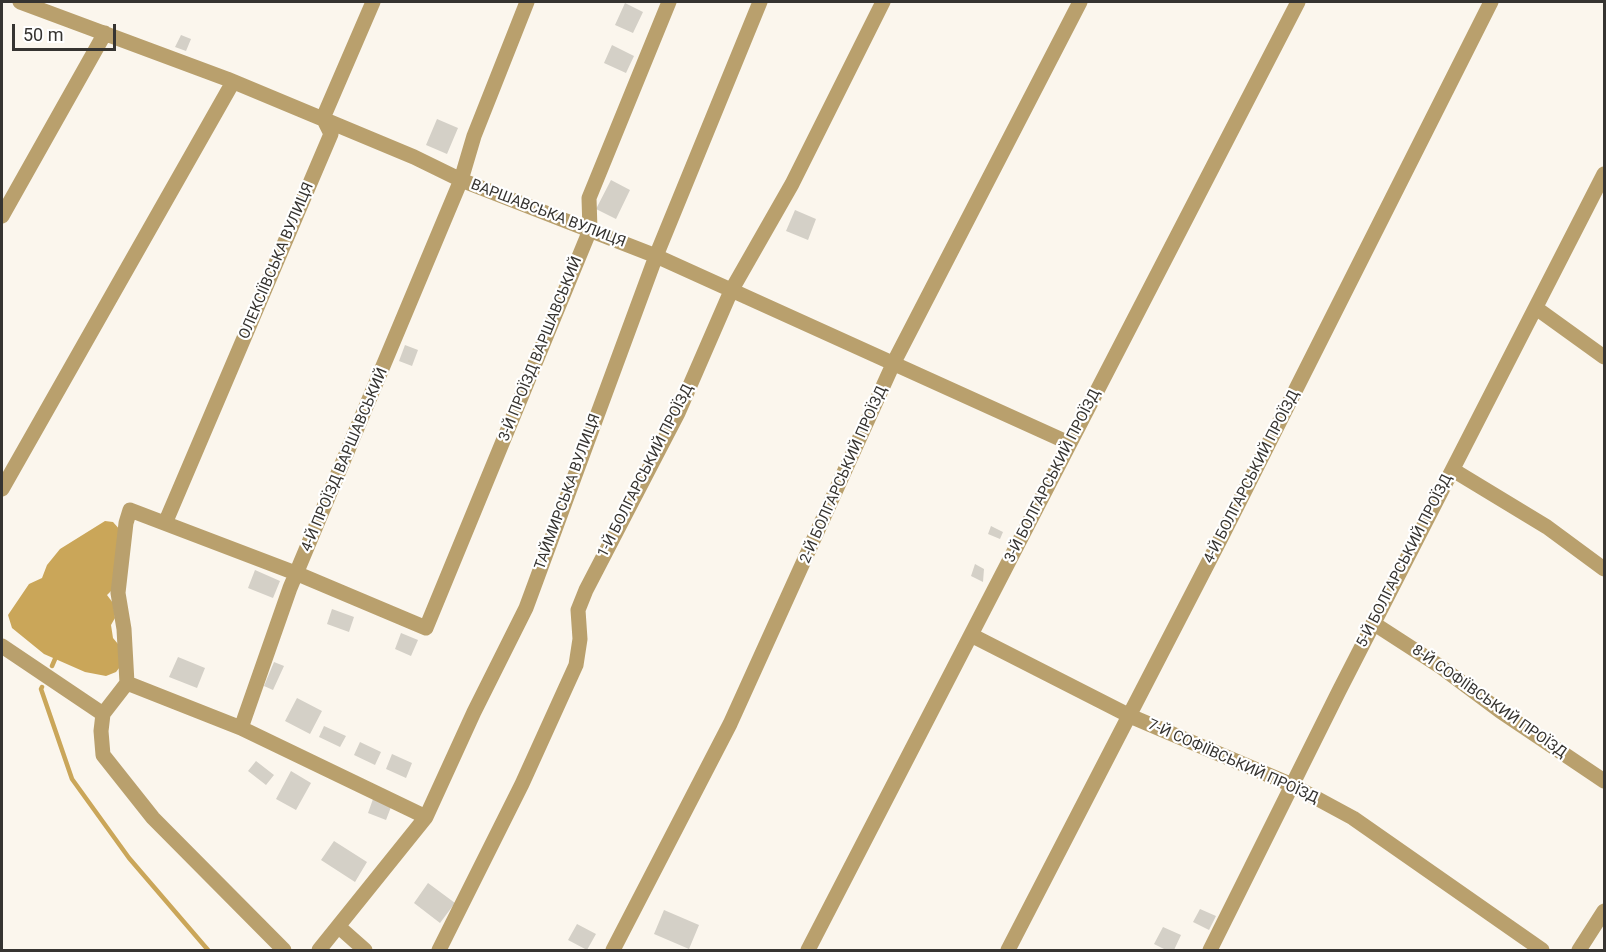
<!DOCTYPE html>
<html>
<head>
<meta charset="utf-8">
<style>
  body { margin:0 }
  #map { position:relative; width:1606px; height:952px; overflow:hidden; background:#fbf6ed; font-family:Roboto,sans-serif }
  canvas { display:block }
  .frame { position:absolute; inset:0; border:3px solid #363431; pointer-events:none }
  .scale { position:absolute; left:12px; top:24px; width:104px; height:27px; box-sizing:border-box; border:3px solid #363431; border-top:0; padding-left:8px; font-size:18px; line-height:21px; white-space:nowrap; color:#363431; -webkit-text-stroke:4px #fff; paint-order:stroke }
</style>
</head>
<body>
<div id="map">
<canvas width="1606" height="952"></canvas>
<div class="frame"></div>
<div class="scale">50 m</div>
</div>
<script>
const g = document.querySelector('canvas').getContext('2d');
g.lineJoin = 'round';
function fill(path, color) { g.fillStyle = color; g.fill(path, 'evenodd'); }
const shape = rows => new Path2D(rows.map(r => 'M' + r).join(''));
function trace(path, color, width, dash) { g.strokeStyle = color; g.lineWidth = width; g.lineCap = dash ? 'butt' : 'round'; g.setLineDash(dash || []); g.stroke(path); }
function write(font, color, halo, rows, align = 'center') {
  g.font = font + ' Roboto,sans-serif'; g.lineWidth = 4.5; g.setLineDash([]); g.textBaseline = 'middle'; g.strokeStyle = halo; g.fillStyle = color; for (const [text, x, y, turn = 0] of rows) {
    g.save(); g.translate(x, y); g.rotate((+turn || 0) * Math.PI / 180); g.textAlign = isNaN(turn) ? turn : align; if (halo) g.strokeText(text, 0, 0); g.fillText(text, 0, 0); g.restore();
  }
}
const water = shape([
  [105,521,113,522,121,531,112,590,107,595,113,603,115,618,111,625,113,638,118,644,123,663,116,672,106,676,85,672,44,654,12,628,8,615,29,584,42,578,47,565,60,549]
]);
const stream = shape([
  [52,666,55,659],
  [42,687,41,689,72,779,129,858,208,950]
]);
const building = shape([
  [625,3,643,12,633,33,615,25],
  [181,35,191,39,186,51,175,47],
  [612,45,634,56,626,73,604,63],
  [437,119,458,128,447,154,426,145],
  [611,180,630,190,616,219,596,209],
  [795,210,816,219,808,240,786,231],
  [405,345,418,350,412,366,399,361],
  [991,526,1003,532,1000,539,988,534],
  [975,564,984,569,983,582,971,576],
  [255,570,280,581,273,598,248,588],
  [332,609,354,617,349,632,327,624],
  [401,633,418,640,411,656,395,649],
  [178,657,205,668,197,688,169,677],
  [274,662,284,666,273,690,264,686],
  [297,698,322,711,310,734,285,721],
  [324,726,346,736,340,747,319,737],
  [360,742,381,752,375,765,354,755],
  [392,754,412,763,406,778,386,769],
  [256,761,274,775,266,785,248,771],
  [291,771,311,783,296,810,276,799],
  [373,799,391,807,386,820,368,813],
  [334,841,367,862,355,882,321,860],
  [428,883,455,903,440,923,414,903],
  [1200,909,1216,916,1209,930,1193,922],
  [664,910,699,925,689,949,654,934],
  [577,924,596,934,587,950,568,940],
  [1163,927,1181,935,1174,950,1166,950,1154,944]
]);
const minor = shape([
  [20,2,227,79,414,157,461,180,656,256,1069,443],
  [2,216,105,33],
  [1536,308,1604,357],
  [1453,470,1547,527,1604,569],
  [2,489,233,82],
  [166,521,331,134,323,118,373,2],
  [1373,623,1441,667,1500,711,1604,781],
  [971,635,1130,716,1292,785,1353,818,1542,950],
  [2,646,103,714],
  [127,683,241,728],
  [426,817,241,728,290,588,461,180,474,136,527,2],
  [339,927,365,950],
  [284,950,153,818,103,755,101,731,103,714,127,683,124,629,118,593,126,523,130,510,298,574,426,628,590,230,589,198,669,2],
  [319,950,426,817,474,712,526,608,656,256,760,2],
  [439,950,522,784,576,665,580,639,578,610,586,590,678,413,731,291,792,184,883,2],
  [613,950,730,724,894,362,1080,2],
  [808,950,1298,2],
  [1008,950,1223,534,1491,2],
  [1210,950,1339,691,1604,174],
  [1579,950,1604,911]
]);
const streetNames = [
  ["ВАРШАВСЬКА ВУЛИЦЯ",548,214,21],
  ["ОЛЕКСІЇВСЬКА ВУЛИЦЯ",277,261,-67],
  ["3-Й ПРОЇЗД ВАРШАВСЬКИЙ",541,349,-68],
  ["4-Й ПРОЇЗД ВАРШАВСЬКИЙ",345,460,-67],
  ["1-Й БОЛГАРСЬКИЙ ПРОЇЗД",646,471,-63],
  ["2-Й БОЛГАРСЬКИЙ ПРОЇЗД",844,475,-66],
  ["3-Й БОЛГАРСЬКИЙ ПРОЇЗД",1053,476,-63],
  ["4-Й БОЛГАРСЬКИЙ ПРОЇЗД",1252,477,-63],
  ["ТАЙМИРСЬКА ВУЛИЦЯ",568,492,-70],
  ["5-Й БОЛГАРСЬКИЙ ПРОЇЗД",1405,561,-63],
  ["8-Й СОФІЇВСЬКИЙ ПРОЇЗД",1489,702,35],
  ["7-Й СОФІЇВСЬКИЙ ПРОЇЗД",1233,762,24]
];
fill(water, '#caa659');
trace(stream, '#caa659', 4.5);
fill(building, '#d4d0c7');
trace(minor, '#b9a06d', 15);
write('15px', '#363431', '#fff', streetNames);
</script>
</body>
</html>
